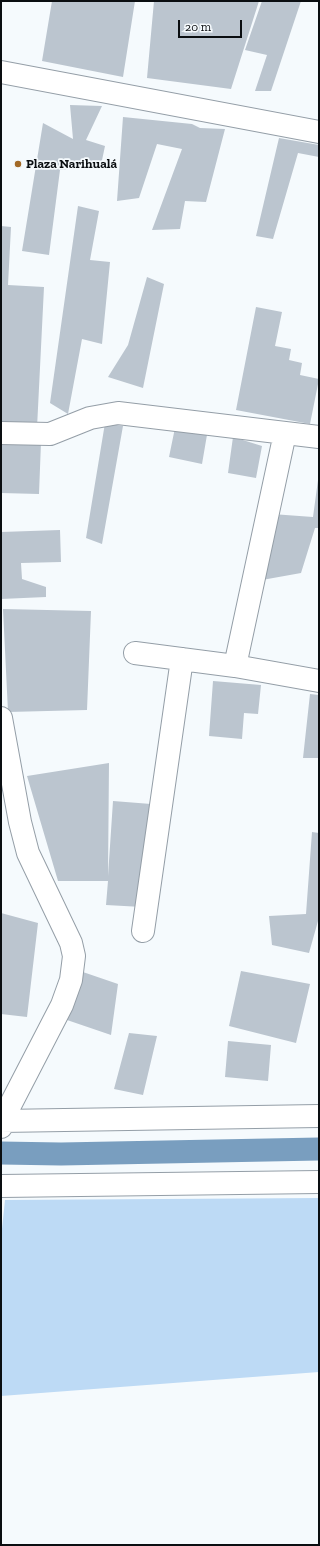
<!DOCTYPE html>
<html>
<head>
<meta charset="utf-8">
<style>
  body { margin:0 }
  #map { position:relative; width:320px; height:1546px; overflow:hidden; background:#f5fafd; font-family:"Zilla Slab",serif }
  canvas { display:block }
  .frame { position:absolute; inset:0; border:2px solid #0a0e11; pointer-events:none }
  .scale { position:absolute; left:178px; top:20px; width:64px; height:18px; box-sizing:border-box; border:2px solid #0a0e11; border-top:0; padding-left:5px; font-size:12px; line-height:14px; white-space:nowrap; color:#0a0e11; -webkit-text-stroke:3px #f5fafd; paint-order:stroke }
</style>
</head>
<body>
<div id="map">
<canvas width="320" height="1546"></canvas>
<div class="frame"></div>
<div class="scale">20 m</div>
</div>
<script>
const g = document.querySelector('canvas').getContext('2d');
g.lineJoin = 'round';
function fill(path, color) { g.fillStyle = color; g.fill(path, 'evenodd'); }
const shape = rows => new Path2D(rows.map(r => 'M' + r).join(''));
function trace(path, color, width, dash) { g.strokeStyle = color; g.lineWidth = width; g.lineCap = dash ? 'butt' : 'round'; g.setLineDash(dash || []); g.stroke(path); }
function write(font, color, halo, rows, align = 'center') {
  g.font = font + ' "Zilla Slab",serif'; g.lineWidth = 3.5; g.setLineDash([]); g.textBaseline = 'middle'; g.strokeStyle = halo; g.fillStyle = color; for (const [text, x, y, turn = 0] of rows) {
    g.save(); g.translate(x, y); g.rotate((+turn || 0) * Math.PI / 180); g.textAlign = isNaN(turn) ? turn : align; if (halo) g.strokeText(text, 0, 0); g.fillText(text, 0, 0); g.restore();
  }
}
const green = shape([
  [319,1198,319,1372,1,1396,1,1238,5,1200]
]);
const canal = shape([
  [1,1153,61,1154,319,1149]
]);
const building = shape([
  [52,1,135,1,123,77,42,61],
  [154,1,259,1,231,89,147,78],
  [262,1,301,1,271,91,255,91,267,55,245,50],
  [70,105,102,106,86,140,105,146,101,165,60,170,49,255,22,251,43,123,73,139],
  [123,117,192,124,200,128,225,129,206,202,185,201,180,229,152,230,182,149,157,144,139,198,117,201],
  [279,138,319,145,319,157,298,153,273,239,256,236],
  [78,206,99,211,90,260,110,262,102,344,82,339,68,414,50,403],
  [1,226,11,227,8,285,44,287,37,428,1,426],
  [147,277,164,284,143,388,108,377,128,345],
  [256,307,282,312,275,346,291,349,289,360,302,363,300,375,319,379,310,424,236,410],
  [105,423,123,426,102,544,86,538],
  [176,423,208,429,202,464,169,457],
  [233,437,262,446,256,478,228,473],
  [1,441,41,442,39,494,1,493],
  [318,480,319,528,315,528,301,573,262,580,272,514,313,517],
  [60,530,61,562,21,563,22,579,46,587,46,597,1,599,1,532],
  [3,609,91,611,87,710,8,712],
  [213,681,261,685,258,714,244,713,242,739,209,736],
  [310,694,319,695,319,758,303,758],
  [109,763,108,876,113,801,151,804,142,907,106,905,108,881,58,881,27,776],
  [312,832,319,833,319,921,318,921,309,953,272,945,269,916,306,914],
  [1,913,38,923,27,1017,1,1014],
  [80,971,118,984,111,1035,67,1020],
  [241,971,310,984,296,1043,229,1026],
  [129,1033,157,1036,143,1095,114,1089],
  [228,1041,271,1045,268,1081,225,1077]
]);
const minor = shape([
  [1,72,319,132],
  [1,433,50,434,90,418,118,413,319,437],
  [135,653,235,666,319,681],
  [235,666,285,433],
  [1,718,20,822,28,853,71,943,74,956,71,980,62,1005,2,1121,1,1127],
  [143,931,182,659],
  [1,1121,319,1116],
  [1,1186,319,1182]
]);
const markers = [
  [18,164,4,"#a26927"]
];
const poiNames = [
  ["Plaza Narihualá",26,164]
];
fill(green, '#bddaf5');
trace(canal, '#799ebf', 23);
fill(building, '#bbc5cf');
trace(minor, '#949ea7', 24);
trace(minor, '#fff', 22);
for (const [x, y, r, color] of markers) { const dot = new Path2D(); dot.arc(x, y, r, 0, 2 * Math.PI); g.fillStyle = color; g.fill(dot); trace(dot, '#f5fafd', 1.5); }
write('bold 13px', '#0a0e11', '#f5fafd', poiNames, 'left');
</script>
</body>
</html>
